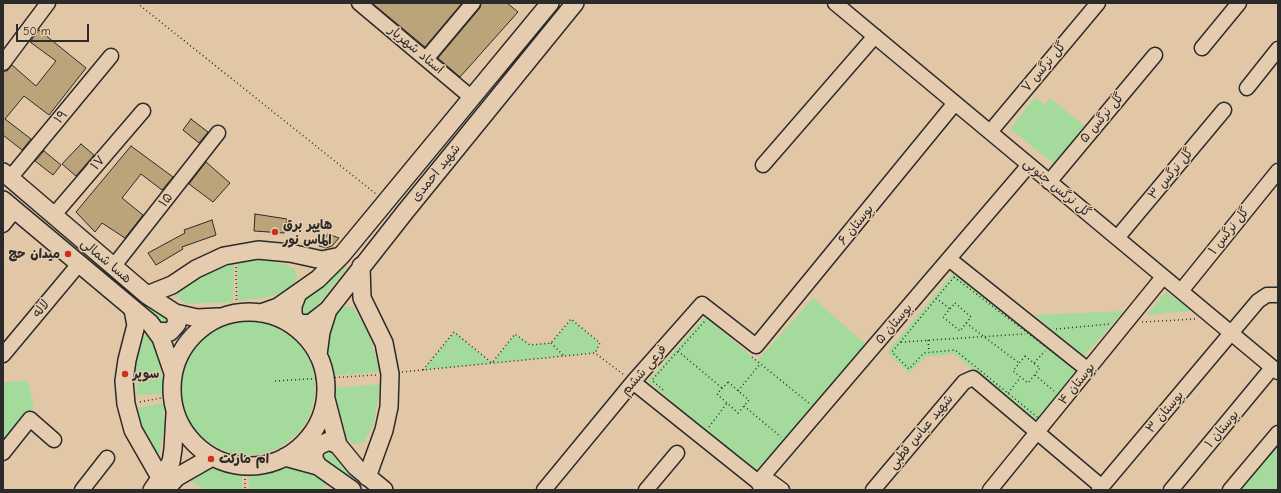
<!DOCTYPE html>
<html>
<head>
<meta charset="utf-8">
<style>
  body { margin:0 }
  #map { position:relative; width:1281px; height:493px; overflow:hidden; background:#e2c7a6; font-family:"Comic Neue",sans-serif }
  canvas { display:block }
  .frame { position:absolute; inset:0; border:4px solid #2b2b2b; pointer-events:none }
  .scale { position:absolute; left:16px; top:24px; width:73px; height:18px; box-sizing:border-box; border:2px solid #2b2b2b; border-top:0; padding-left:5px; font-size:12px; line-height:14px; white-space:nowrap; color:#2b2b2b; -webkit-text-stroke:3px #e6ccae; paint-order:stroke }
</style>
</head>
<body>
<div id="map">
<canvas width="1281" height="493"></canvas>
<div class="frame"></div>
<div class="scale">50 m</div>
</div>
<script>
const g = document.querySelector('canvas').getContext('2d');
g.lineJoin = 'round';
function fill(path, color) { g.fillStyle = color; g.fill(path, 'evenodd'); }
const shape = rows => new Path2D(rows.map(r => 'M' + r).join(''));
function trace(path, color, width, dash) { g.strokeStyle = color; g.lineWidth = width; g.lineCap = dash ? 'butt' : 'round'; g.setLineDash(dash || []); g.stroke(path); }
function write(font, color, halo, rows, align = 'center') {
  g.font = font + ' "Comic Neue","Playpen Sans Arabic",sans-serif'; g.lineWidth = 3; g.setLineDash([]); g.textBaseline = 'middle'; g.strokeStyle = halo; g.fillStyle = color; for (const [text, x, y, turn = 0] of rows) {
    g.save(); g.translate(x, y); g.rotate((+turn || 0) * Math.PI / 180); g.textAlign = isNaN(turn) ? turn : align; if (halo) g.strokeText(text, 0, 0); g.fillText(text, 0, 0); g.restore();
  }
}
const green = shape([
  [1035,97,1045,105,1050,98,1087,128,1057,166,1010,129],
  [259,259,284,264,295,269,297,279,289,290,269,297,238,301,237,261],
  [234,262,233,302,187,304,176,296,181,285,214,267],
  [342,265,347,268,320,302,313,315,299,316,299,303,316,291],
  [954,272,1084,373,1040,425,954,354,926,357,909,373,887,352],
  [1166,292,1194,311,1146,315],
  [813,298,868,346,754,474,648,381,705,316,757,361],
  [141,299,171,317,165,329,136,304],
  [340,306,353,307,369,334,379,369,376,372,331,376,324,343,331,314],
  [1124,311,1084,356,1034,315],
  [571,319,600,343,595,353,423,370,454,332,492,363,515,334,530,345,551,343],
  '181 388a67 67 0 1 1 134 0a67 67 0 1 1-134 0Z',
  [145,334,156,345,165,394,137,395,135,360],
  [28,381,34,408,3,441,3,382],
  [380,384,374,423,364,443,353,444,346,437,333,388],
  [164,403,164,428,159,455,141,428,137,408],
  [1278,439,1278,490,1236,490],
  [329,449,358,481,355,484,321,461,320,452],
  [212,468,242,474,242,490,205,490,190,481],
  [284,468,314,472,330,484,317,490,249,490,248,473]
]);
const building = shape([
  [372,3,462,3,425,47,372,3],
  [481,3,507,3,518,12,460,77,438,58,480,8,481,3],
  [39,30,86,68,49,115,24,96,5,119,31,139,22,150,3,135,3,71,7,71,12,65,36,86,56,61,30,42,39,30],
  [191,119,208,132,199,143,183,130,191,119],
  [81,144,94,155,76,176,62,164,81,144],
  [131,146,173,177,162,190,141,174,122,198,143,215,125,238,102,223,95,232,76,212,131,146],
  [44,151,61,165,53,175,35,161,44,151],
  [206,162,230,183,213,202,189,184,206,162],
  [255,214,287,219,284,233,254,231,255,214],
  [212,220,216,235,182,247,183,249,156,265,148,253,185,233,184,230,212,220],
  [328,234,339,238,332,246,326,248,319,246,328,234]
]);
const path = shape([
  [137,3,376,194],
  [236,267,237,322],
  [954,277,1080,373,1041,420,955,350,924,353,909,369,892,352,954,277],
  [936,298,950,309],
  [955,303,971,317,960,331,943,317,955,303],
  [1142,322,1196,319],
  [966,323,1019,363],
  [1056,329,1110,324],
  [928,340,929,352],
  [901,342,1025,334],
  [551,343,564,356],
  [678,351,722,388],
  [1025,356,1040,368,1028,383,1013,371,1025,356],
  [752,357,810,404],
  [1034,363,1045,351],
  [423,370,454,332,492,363,515,334,530,345,551,343,571,319,600,343,595,353],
  [402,372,595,353,624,375],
  [1035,375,1054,391],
  [275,381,377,375],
  [728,382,749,400,738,413,717,394,728,382],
  [663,390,652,380,705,321],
  [738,391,760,364],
  [1008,393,1020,378],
  [140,402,181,394],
  [744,406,781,437],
  [709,427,727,403],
  [245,455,245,490]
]);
const minor = shape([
  [359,3,472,98],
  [835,3,1278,372],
  [1202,48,1239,3],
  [426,59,473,3],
  [3,63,48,3],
  [1247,88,1278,49],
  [990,132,1098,3],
  [763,165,875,36],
  [10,178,111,56],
  [1049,182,1155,55],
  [53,216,143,111],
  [3,225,15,210],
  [1117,238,1224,110],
  [949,259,1088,370],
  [113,267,218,133],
  [1181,291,1278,171],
  [3,355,79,264],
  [633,382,758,482,762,490],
  [3,453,30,419,54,440],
  [758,482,1029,165],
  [758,482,771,482,782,490],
  [82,490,107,458],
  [544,490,633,382,702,304,756,346,955,103],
  [646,490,677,453],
  [873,490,964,382,973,378,1102,487],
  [990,490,1163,277],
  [1099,490,1258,301,1267,295,1278,295],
  [1171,490,1272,368],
  [1230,490,1278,433]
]);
const major = shape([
  [3,172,147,295,175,313,197,318,218,317],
  [3,200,150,323,161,338,173,373],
  [361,266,362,298,384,343,390,374,389,407,384,430,367,477],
  [298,293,293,306,293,313,294,318,299,323,310,324,328,310],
  [147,295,172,285,196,269,224,256,258,250,290,253,322,260,341,256],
  [133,310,136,325,127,360,124,381,126,404,133,430,161,479],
  '172 389a77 77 0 1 1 154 0a77 77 0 1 1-154 0Z',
  [261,313,278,307,318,279,341,256,550,3],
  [156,331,170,332,177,324,175,313],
  [318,355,321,332,328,310,405,212,575,3],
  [326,399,338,445,356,467,384,490],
  [285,457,318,466,352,490],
  [318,466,314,459,314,452,318,446,329,441,338,445],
  [152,490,171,462,173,449,175,414],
  [165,490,177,477,212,457]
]);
const markers = [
  [275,232,4,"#c8321e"],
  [68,254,4,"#c8321e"],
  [125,374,4,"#c8321e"],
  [211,459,4,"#c8321e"]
];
const streetNames = [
  ["استاد شهریار",416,50,40],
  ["گل نرگس ۷",1044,67,-50],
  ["۱۹",61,117,-50],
  ["گل نرگس ۵",1102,118,-50],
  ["۱۷",98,163,-49],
  ["شهید احمدی",436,173,-51],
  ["گل نرگس ۳",1171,174,-50],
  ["گل نرگس جنوبی",1057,188,40],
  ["۱۵",166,200,-52],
  ["بوستان ۶",856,225,-51],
  ["گل نرگس ۱",1229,231,-51],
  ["هسا شمالی",106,261,40],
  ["لاله",41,309,-50],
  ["بوستان ۵",894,324,-49],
  ["فرعی ششم",644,370,-49],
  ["بوستان ۴",1077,384,-51],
  ["بوستان ۳",1165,412,-50],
  ["بوستان ۱",1222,429,-50],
  ["شهید عباس قطبی",921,432,-50]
];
const poiNames = [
  ["هایپر برق",283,225],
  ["الماس نور",283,240],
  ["میدان حج",60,254,"right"],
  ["سوپر",133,374],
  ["ام مارکت",219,459]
];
fill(green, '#a5da9d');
fill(building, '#bca47a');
trace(building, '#2b2b2b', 1);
trace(minor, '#2b2b2b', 17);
trace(major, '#2b2b2b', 20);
trace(path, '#2b2b2b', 1.5, [1, 3]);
trace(minor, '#e6ccae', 14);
trace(major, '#e6ccae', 17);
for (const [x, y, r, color] of markers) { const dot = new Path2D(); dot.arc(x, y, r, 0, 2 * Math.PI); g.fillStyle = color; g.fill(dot); trace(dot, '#e6ccae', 1.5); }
write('13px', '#2b2b2b', '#e6ccae', streetNames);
write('bold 13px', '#2b2b2b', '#e6ccae', poiNames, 'left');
</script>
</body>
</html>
